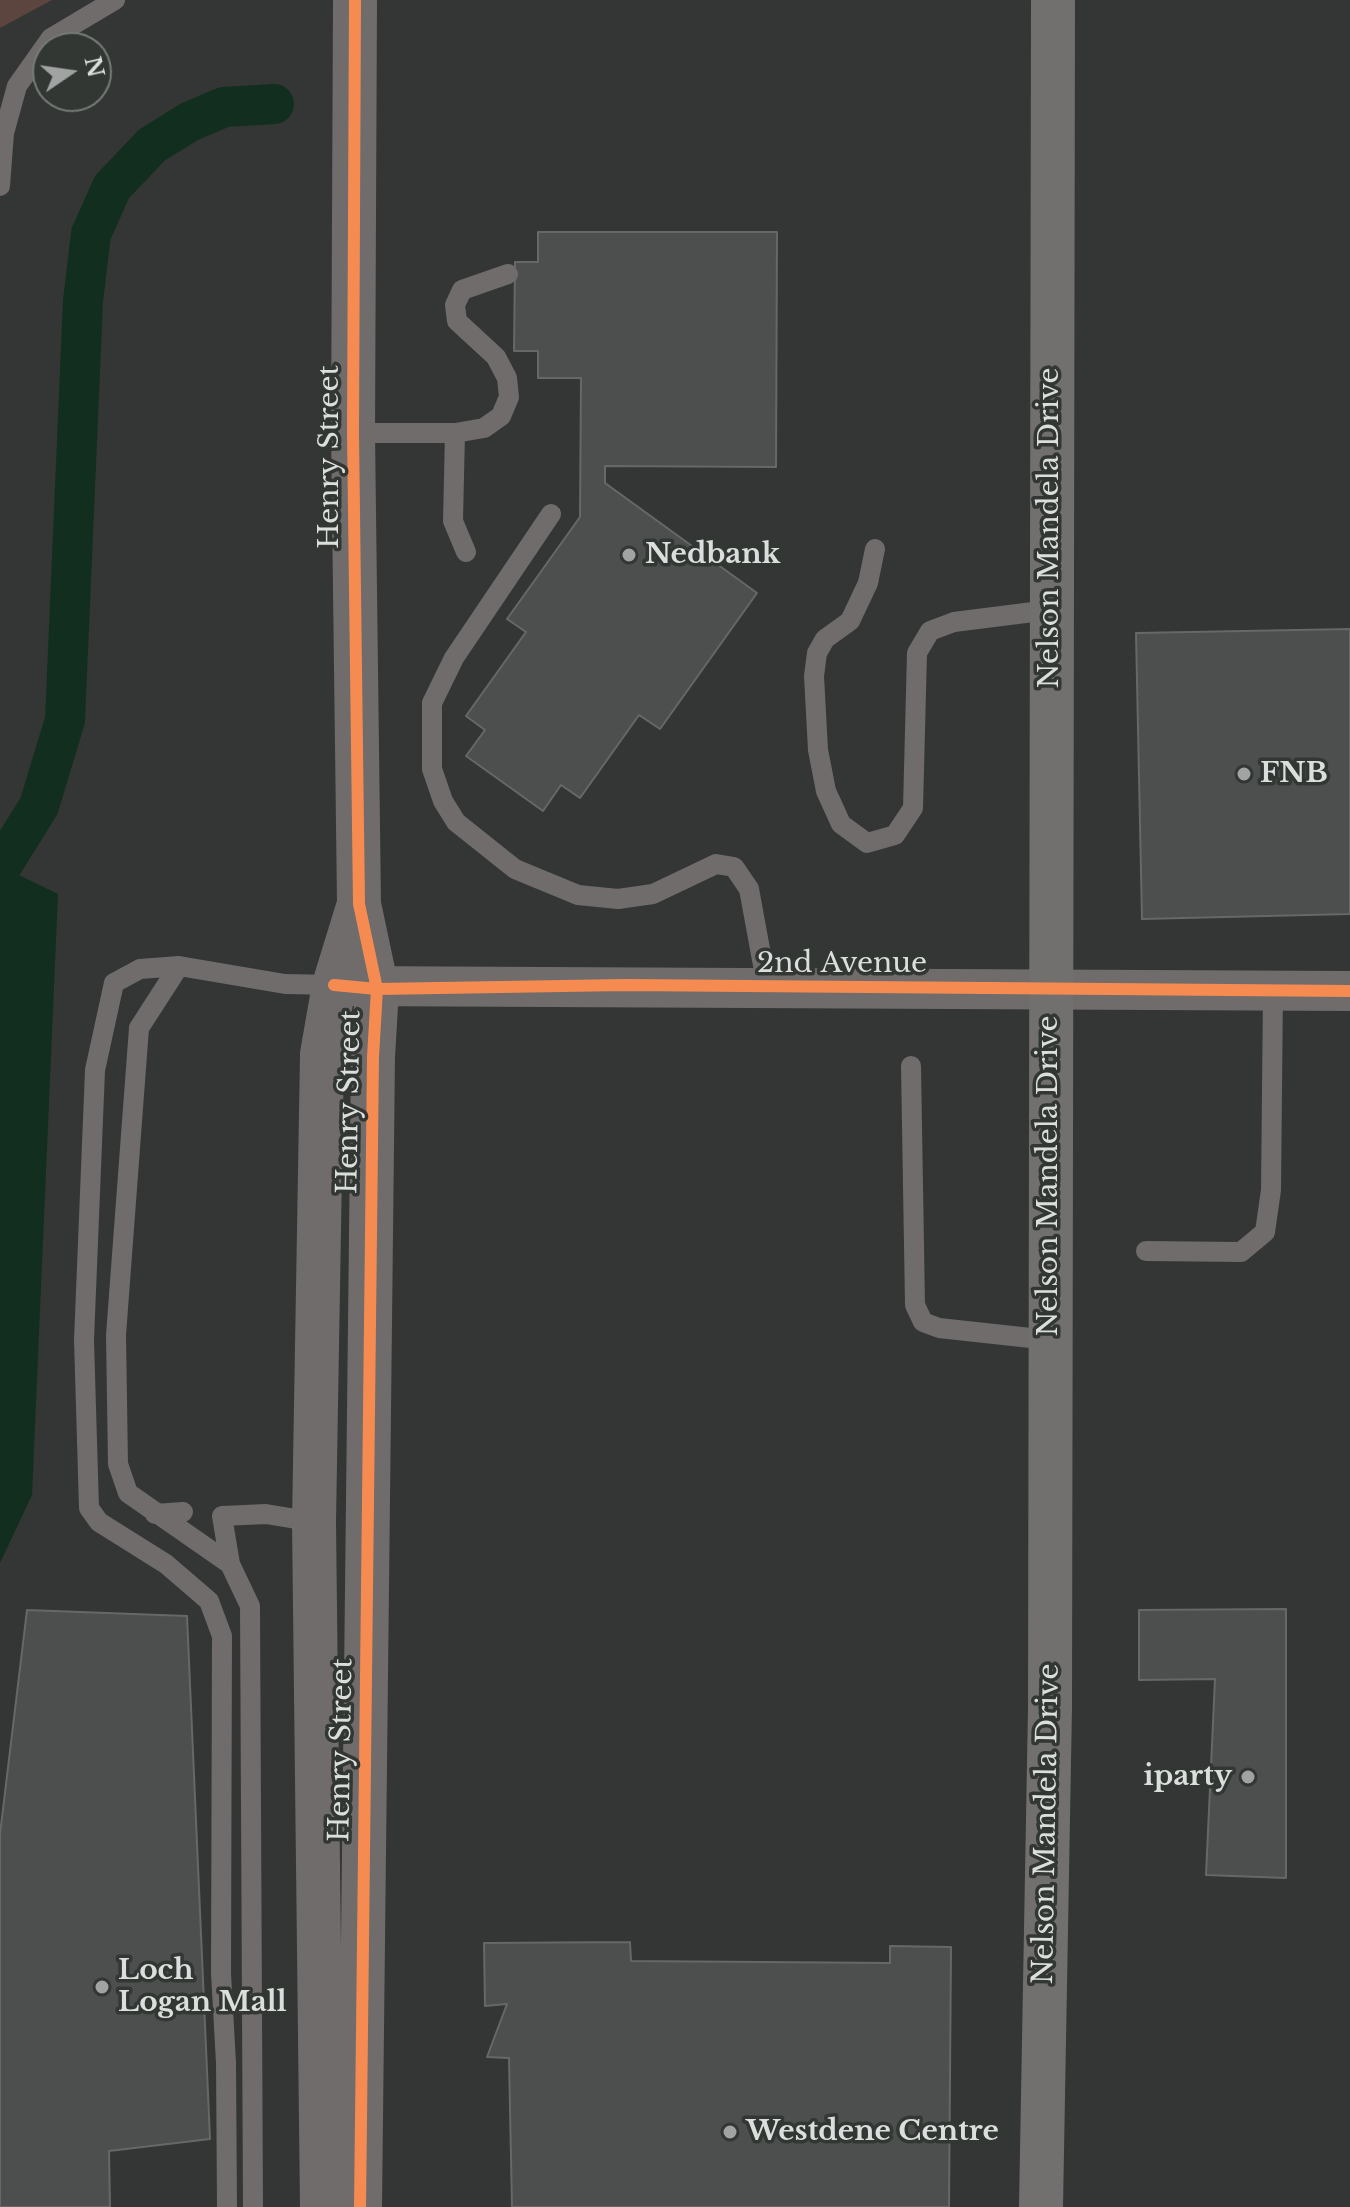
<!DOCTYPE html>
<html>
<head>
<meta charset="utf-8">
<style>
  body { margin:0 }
  #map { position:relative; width:1350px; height:2207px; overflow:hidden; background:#333634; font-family:"Libre Baskerville",serif }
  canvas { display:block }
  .north { position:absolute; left:32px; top:32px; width:80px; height:80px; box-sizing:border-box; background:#323734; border:2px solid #767a77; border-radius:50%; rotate:77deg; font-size:22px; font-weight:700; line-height:32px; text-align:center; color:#dbdedc }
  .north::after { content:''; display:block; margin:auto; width:28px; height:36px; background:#a0a3a1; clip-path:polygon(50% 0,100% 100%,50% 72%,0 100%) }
</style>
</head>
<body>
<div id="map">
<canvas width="1350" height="2207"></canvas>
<div class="north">N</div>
</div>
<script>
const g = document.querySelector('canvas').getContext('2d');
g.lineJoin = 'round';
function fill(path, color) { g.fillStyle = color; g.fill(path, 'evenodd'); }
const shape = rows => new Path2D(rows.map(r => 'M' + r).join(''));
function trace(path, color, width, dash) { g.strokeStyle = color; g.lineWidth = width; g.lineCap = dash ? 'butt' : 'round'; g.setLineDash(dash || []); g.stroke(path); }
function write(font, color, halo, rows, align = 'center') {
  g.font = font + ' "Libre Baskerville",serif'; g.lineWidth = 7; g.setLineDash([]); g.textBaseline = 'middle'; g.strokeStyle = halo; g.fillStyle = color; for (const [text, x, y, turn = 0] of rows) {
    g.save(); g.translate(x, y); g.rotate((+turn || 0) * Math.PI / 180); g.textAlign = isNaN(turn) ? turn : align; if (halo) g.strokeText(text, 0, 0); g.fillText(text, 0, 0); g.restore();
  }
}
const green = shape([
  [0,0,52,0,0,28]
]);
const water = shape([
  [0,866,58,894,32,1495,0,1563]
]);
const canal = shape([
  [1,867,39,806,65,720,83,301,91,234,112,187,152,145,189,122,224,107,274,104]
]);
const building = shape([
  [538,232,777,232,776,467,605,466,605,483,757,593,660,729,639,715,580,798,561,785,543,811,466,756,485,730,466,716,526,632,507,619,580,517,581,378,538,378,538,351,514,351,515,262,538,262,538,232],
  [1350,629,1350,914,1142,919,1136,633,1350,629],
  [1286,1609,1286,1878,1206,1875,1215,1679,1139,1680,1139,1610,1286,1609],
  [27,1610,187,1616,210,2139,109,2151,110,2207,0,2207,0,1834,27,1610],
  [630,1942,631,1961,890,1963,890,1946,951,1947,949,2207,512,2207,509,2058,487,2057,507,2004,485,2006,484,1943,630,1942]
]);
const service = shape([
  [0,186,4,133,17,86,51,38,115,0],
  [353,433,455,433,484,428,501,416,509,397,507,378,496,357,457,321,455,305,462,290,508,274],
  [455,433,453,521,466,552],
  [551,514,454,658,432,703,432,769,443,801,456,822,515,869,578,895,618,899,653,894,716,864,734,867,749,889,767,987],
  [875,549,868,583,850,621,825,639,817,653,814,676,818,750,826,791,841,824,867,843,895,835,913,808,917,653,930,631,954,622,1049,610],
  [179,966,139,1028,116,1335,118,1464,128,1493,230,1564,250,1606,253,2207],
  [911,1066,915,1305,923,1322,939,1328,1049,1340],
  [1146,1251,1241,1252,1265,1232,1271,1190,1273,990],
  [155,1514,183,1512],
  [230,1564,222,1516,266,1514,314,1522],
  [227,2207,226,2063,221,1973,222,1636,209,1601,166,1564,99,1522,89,1508,84,1340,95,1070,114,983,140,969,179,966,285,984,334,985]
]);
const minor = shape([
  [346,986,1350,991]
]);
const tertiary = shape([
  [355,0,353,433,359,904,377,989,373,1057,360,2207],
  [322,2207,314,1522,322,1054,334,985,358,907]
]);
const trunk = shape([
  [1041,2207,1050,1707,1053,0]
]);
const cycleway = shape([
  [355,0,353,433,359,904,377,989,373,1057,360,2207],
  [334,985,377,989,625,985,1350,991]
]);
const markers = [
  [629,555,8,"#a0a3a1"],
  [1244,774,8,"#a0a3a1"],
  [1248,1777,8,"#a0a3a1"],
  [102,1987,8,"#a0a3a1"],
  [730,2132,8,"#a0a3a1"]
];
const streetNames = [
  ["Henry Street",330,457,-90],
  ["Nelson Mandela Drive",1050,528,-90],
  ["2nd Avenue",842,964],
  ["Henry Street",350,1102,-89],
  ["Nelson Mandela Drive",1049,1176,-90],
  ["Henry Street",342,1750,-89],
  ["Nelson Mandela Drive",1047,1824,-89]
];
const poiNames = [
  ["Nedbank",645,555],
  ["FNB",1260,774],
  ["iparty",1232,1777,"right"],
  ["Loch",118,1971],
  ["Logan Mall",118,2003],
  ["Westdene Centre",746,2132]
];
fill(green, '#5c453e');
fill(water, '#122e1e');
trace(canal, '#122e1e', 40);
fill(building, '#4c4f4d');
trace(building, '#666867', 2);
trace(service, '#6f6c6b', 20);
trace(minor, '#6f6c6b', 40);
trace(tertiary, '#6f6c6b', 44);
trace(trunk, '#72706e', 44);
trace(cycleway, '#f68b52', 12);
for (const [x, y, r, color] of markers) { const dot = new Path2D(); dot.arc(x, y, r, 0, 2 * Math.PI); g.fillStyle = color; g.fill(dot); trace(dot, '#323734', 3); }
write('28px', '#dbdedc', '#323734', streetNames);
write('bold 28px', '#dbdedc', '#323734', poiNames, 'left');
</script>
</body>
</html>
